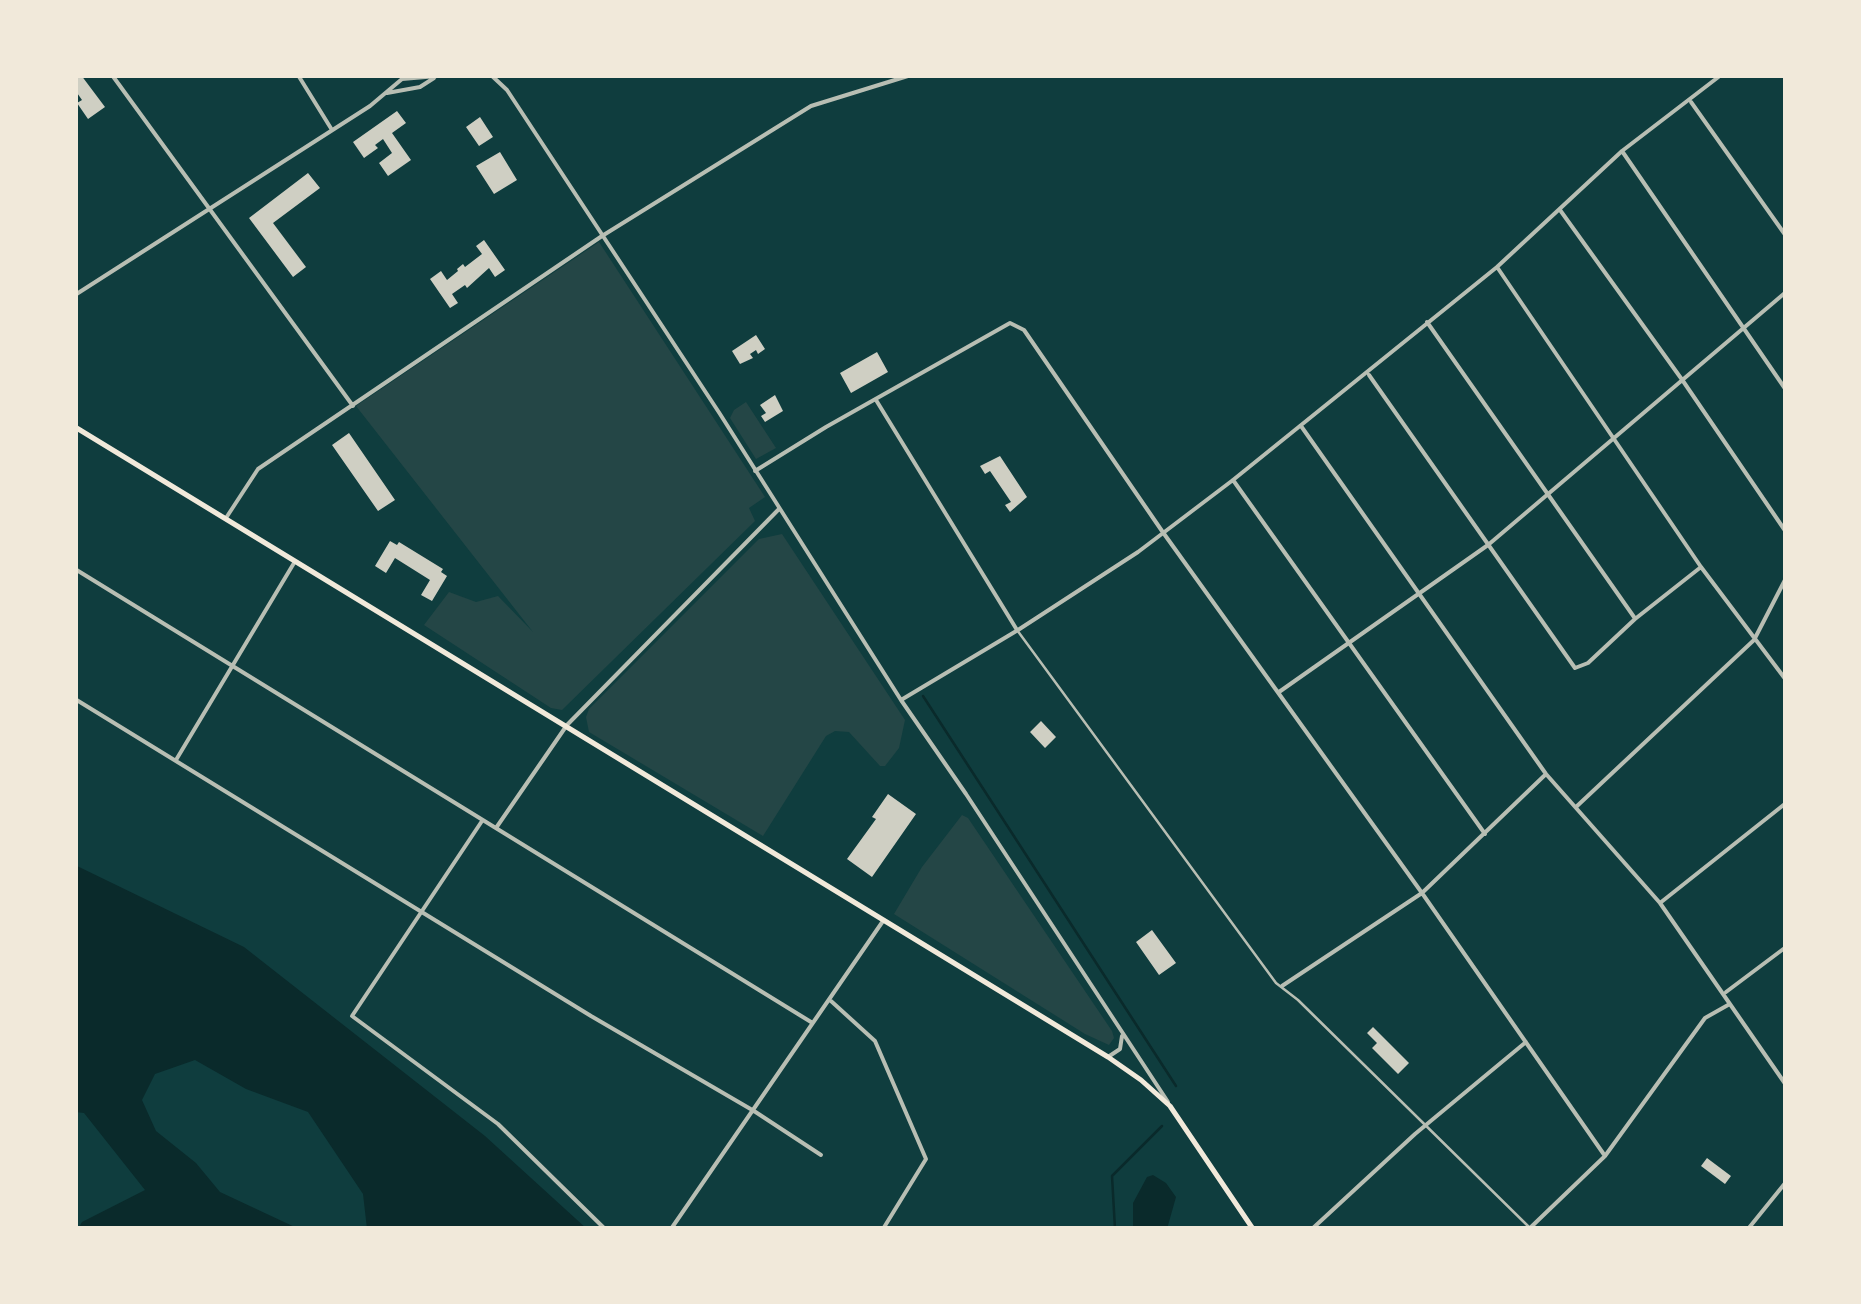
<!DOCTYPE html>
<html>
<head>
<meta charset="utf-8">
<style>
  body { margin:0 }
  #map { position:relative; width:1861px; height:1304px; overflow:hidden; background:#0f3d3e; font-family:Inter,sans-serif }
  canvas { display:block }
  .frame { position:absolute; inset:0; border:78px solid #f1e9da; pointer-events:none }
</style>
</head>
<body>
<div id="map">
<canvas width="1861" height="1304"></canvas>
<div class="frame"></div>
</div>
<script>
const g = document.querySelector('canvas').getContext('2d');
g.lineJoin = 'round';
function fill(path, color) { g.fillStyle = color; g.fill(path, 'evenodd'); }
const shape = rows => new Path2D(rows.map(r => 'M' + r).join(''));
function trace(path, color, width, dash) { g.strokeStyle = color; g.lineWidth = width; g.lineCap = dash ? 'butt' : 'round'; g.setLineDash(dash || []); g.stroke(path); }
const green = shape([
  [599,242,765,497,749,508,755,521,562,710,551,708,424,625,449,592,476,602,498,596,533,632,356,406],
  [746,402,776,448,756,459,730,418,734,410],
  [782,534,905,720,899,748,885,766,880,766,849,732,835,731,826,736,763,836,589,732,586,717,589,709,759,539],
  [962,815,968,818,1112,1031,1114,1038,1109,1045,1085,1034,894,914,922,867]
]);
const water = shape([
  [75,865,244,947,485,1136,587,1229,367,1229,363,1194,308,1112,246,1089,195,1060,155,1074,142,1100,156,1131,196,1163,220,1192,299,1229,78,1229,82,1222,145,1190,84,1113,75,1112],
  [1153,1175,1166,1183,1176,1197,1167,1229,1133,1229,1133,1203,1147,1177]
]);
const stream = shape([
  [923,696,1176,1086],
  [1115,1229,1112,1176,1162,1126]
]);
const building = shape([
  [75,75,81,75,105,107,88,119,77,103,82,100,75,90],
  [397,111,406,123,392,133,411,160,388,176,379,163,392,153,383,139,375,145,378,148,364,158,353,142],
  [480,117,493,137,479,146,466,127],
  [500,152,517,180,494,194,476,166],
  [308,173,320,188,273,223,306,267,293,277,249,218],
  [484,240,505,270,495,277,489,268,467,288,465,285,452,294,458,303,450,308,430,279,441,271,447,280,458,271,457,269,463,264,465,267,482,254,476,246],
  [756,335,765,349,758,354,756,350,750,354,753,358,740,364,732,351],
  [877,352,888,372,851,393,840,373],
  [775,395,783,411,765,422,761,416,766,413,760,405],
  [349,433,395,500,378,511,332,445],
  [1000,456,1027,497,1010,512,1005,505,1011,502,990,471,985,474,980,466],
  [390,541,397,545,399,542,443,569,441,572,447,576,432,601,421,595,430,580,395,558,386,573,375,566],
  [1041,721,1056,737,1045,748,1030,732],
  [888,794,916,814,872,877,847,859,876,819,872,817],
  [1152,930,1176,963,1159,975,1136,942],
  [1373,1027,1409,1063,1398,1074,1372,1048,1377,1043,1367,1033],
  [1707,1158,1731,1176,1725,1184,1701,1166]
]);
const pedestrian = shape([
  [1017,630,1276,983,1298,1000,1530,1228]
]);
const minor = shape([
  [112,75,353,406],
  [298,75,332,130],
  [491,75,507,90,720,414,901,700,966,794,1168,1102],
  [387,93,420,87,434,78],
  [1691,102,1786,236],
  [1622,151,1786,390],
  [1560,210,1683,381,1786,532],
  [1497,267,1701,567,1786,680],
  [75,295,370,106,402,79,449,75],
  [1427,322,1634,617],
  [1369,375,1575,668,1588,663,1635,619,1701,567],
  [876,400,1017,630],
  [1301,426,1546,774,1660,903,1786,1085],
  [755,471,826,427,1010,323,1024,330,1162,531,1422,893,1605,1156],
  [1233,480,1485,834],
  [226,518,258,469,602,236,811,106,911,75],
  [75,569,811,1022],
  [1279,692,1488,545,1786,292],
  [75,699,591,1016,754,1111,821,1155],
  [901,700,1018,630,1138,552,1233,480,1497,267,1622,151,1721,75],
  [176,760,294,563],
  [1576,807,1754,640,1786,578],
  [482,821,352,1016,498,1124,605,1229],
  [496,828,567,725,779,509],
  [1660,903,1786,803],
  [1282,986,1422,893,1546,774],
  [1726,992,1786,947],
  [831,1001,875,1041,926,1159,883,1229],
  [1108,1057,1120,1049,1122,1036],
  [1530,1228,1605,1156,1705,1018,1728,1005],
  [671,1229,883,921],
  [1312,1229,1415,1134,1526,1042],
  [1748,1229,1786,1182]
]);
const secondary = shape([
  [75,427,1108,1057,1141,1080,1170,1106,1253,1229]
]);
fill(green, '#244646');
fill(water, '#0a2a2b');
trace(stream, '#0a2a2b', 2.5);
fill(building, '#cfcfc3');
trace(pedestrian, '#b8beb3', 2.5);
trace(minor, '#b8beb3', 4);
trace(secondary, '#f1e9da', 5);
</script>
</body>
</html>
